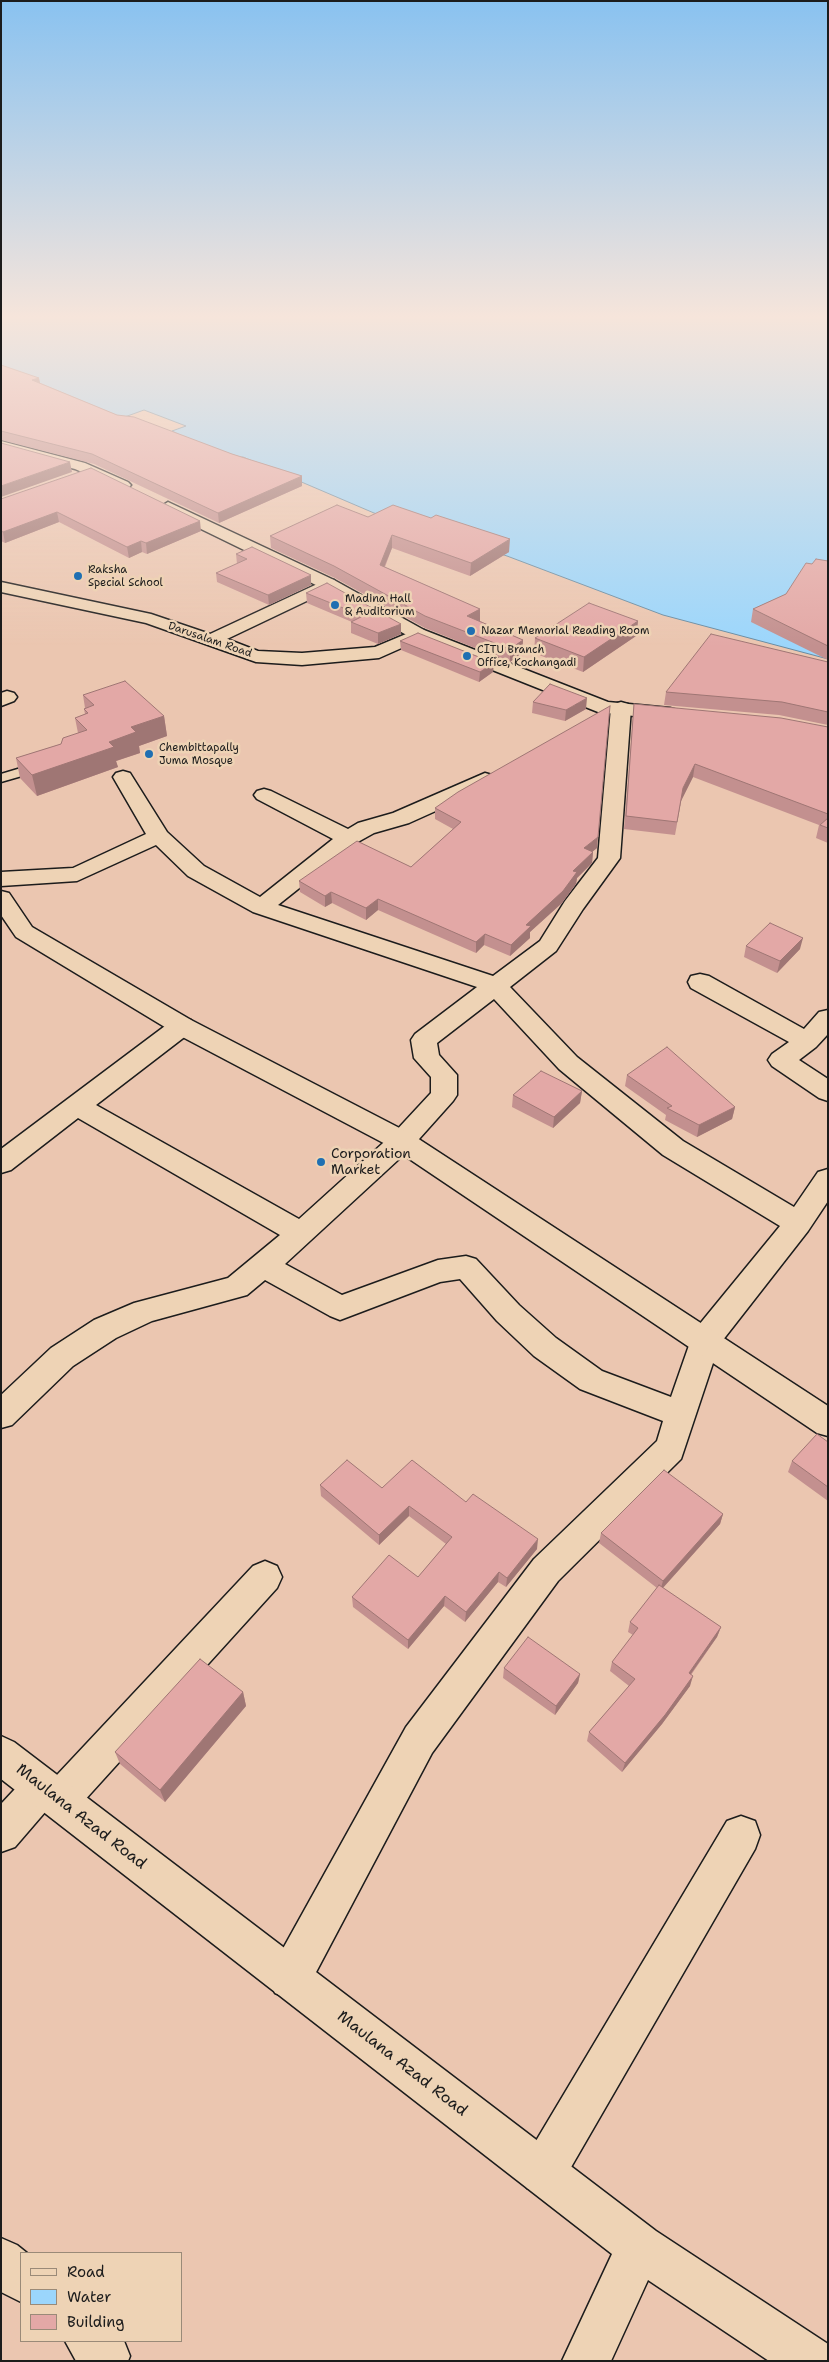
<!DOCTYPE html>
<html>
<head>
<meta charset="utf-8">
<style>
  body { margin:0 }
  #map { position:relative; width:829px; height:2362px; overflow:hidden; background:#ebc6b0; font-family:"Shantell Sans",sans-serif }
  canvas { display:block }
  .frame { position:absolute; inset:0; border:2px solid #1c1c1c; pointer-events:none }
  .legend { position:absolute; left:20px; top:2252px; width:162px; height:90px; box-sizing:border-box; background:#eed3b5; border:1px solid #9a8a78; margin:0; padding:6px 9px; list-style:none; font-size:15px; color:#1c1c1c }
  .legend li { display:flex; align-items:center; gap:10px; height:25px }
  .legend b { width:25px; border:1px solid #9a8a78 }
</style>
</head>
<body>
<div id="map">
<canvas width="829" height="2362"></canvas>
<div class="frame"></div>
<ul class="legend">
<li><b style="height:6px;background:#eed3b5"></b>Road</li>
<li><b style="height:14px;background:#9bd6fc"></b>Water</li>
<li><b style="height:14px;background:#e3a8a6"></b>Building</li>
</ul>
</div>
<script>
const g = document.querySelector('canvas').getContext('2d');
g.lineJoin = 'round';
function fill(path, color) { g.fillStyle = color; g.fill(path, 'evenodd'); }
const shape = rows => new Path2D(rows.map(r => 'M' + r).join(''));
function trace(path, color, width, dash) { g.strokeStyle = color; g.lineWidth = width; g.lineCap = dash ? 'butt' : 'round'; g.setLineDash(dash || []); g.stroke(path); }
function write(font, color, halo, rows, align = 'center') {
  g.font = font + ' "Shantell Sans",sans-serif'; g.lineWidth = 5; g.setLineDash([]); g.textBaseline = 'middle'; g.strokeStyle = halo; g.fillStyle = color; for (const [text, x, y, turn = 0] of rows) {
    g.save(); g.translate(x, y); g.rotate((+turn || 0) * Math.PI / 180); g.textAlign = isNaN(turn) ? turn : align; if (halo) g.strokeText(text, 0, 0); g.fillText(text, 0, 0); g.restore();
  }
}
const water = shape([
  [1,317,828,317,828,659,663,615,507,556,374,513,243,457,225,459,172,431,186,426,144,410,108,423,1,370,1,317]
]);
const lane = shape([
  [41,762,47,766,46,769,1,782,1,774,41,762]
]);
const street = shape([
  [328,579,334,580,337,584,334,588,227,639,258,651,302,653,375,647,418,629,424,630,427,634,424,638,379,658,302,665,256,662,146,623,1,592,1,582,151,614,210,634,328,579],
  [7,691,14,693,17,697,14,701,1,706,1,693,7,691],
  [621,702,628,704,631,708,620,858,583,909,556,951,510,987,577,1057,683,1141,794,1207,818,1172,828,1169,828,1201,808,1231,719,1345,681,1459,558,1581,432,1753,305,1993,290,1999,275,1993,269,1978,275,1963,406,1727,534,1559,657,1441,663,1421,580,1389,534,1356,497,1321,460,1279,440,1282,340,1320,330,1316,265,1280,247,1295,152,1321,116,1338,73,1366,12,1425,1,1428,1,1395,51,1348,94,1320,134,1303,228,1278,280,1235,78,1118,11,1170,1,1173,1,1149,173,1020,182,1018,191,1020,194,1026,191,1032,96,1105,299,1219,393,1134,431,1093,431,1077,414,1058,411,1040,415,1034,477,987,253,912,188,876,156,845,77,881,1,886,1,872,73,868,146,834,113,777,116,773,123,771,130,773,167,832,204,866,260,897,333,839,257,799,254,795,257,791,264,789,271,791,348,829,358,823,393,813,485,773,492,775,495,779,492,783,469,796,409,823,374,833,356,843,278,905,493,976,540,941,565,901,598,858,611,708,614,704,621,702],
  [494,999,559,1069,663,1155,780,1226,694,1331,671,1397,602,1371,556,1338,519,1305,476,1259,466,1256,438,1260,342,1295,285,1264,411,1148,453,1101,457,1095,457,1075,439,1055,437,1043,494,999],
  [700,974,709,976,804,1029,819,1012,828,1010,828,1034,816,1047,799,1060,828,1079,828,1101,819,1098,772,1066,768,1060,772,1054,789,1042,691,988,688,982,691,976,700,974],
  [265,1561,277,1566,282,1577,277,1588,73,1813,60,1819,46,1811,15,1847,1,1852,1,1804,29,1774,42,1768,56,1776,253,1566,265,1561],
  [741,1816,755,1821,760,1835,755,1849,559,2188,543,2194,527,2188,521,2172,527,2156,727,1821,741,1816],
  [1,2238,17,2245,27,2253,21,2253,21,2302,1,2292,1,2238],
  [65,2341,124,2341,130,2356,128,2361,76,2361,65,2341]
]);
const secondary = shape([
  [1,441,85,463,128,482,131,485,128,488,118,488,75,469,1,450,1,441],
  [168,502,334,580,424,630,608,702,670,708,677,710,680,714,677,718,670,720,598,712,412,638,322,588,162,510,160,507,168,502],
  [1,891,9,893,32,927,191,1020,411,1134,828,1406,828,1436,817,1433,393,1148,173,1032,16,937,1,915,1,891],
  [1,1736,14,1742,656,2231,828,2344,828,2361,769,2361,648,2280,611,2361,562,2361,612,2254,1,1779,1,1736]
]);
const wall = shape([
  [1,365,40,383,117,415,232,454,302,476,302,486,219,523,94,464,1,440],
  [1,499,201,531,147,554,142,552,129,558,59,522,5,543,1,541],
  [368,517,509,552,470,576,392,548,385,567,480,609,480,621,523,640,522,653,510,662,425,628,335,578,271,548,270,536],
  [236,554,311,585,269,605,217,582,216,573,237,564],
  [828,561,828,660,751,622,753,609,786,594,812,564],
  [327,583,401,634,378,644,351,633,351,622,352,622,307,603,306,593],
  [638,621,636,636,583,672,534,653,535,638],
  [400,641,494,663,493,672,479,682,401,650],
  [828,662,828,725,779,715,664,705,666,692],
  [83,695,164,716,167,736,139,746,140,753,116,761,118,767,37,796,20,778,16,758,61,744,78,733,75,718,85,714,84,709,85,708],
  [533,702,586,709,565,721,532,713],
  [634,704,828,727,828,843,816,838,819,825,693,777,681,801,675,835,624,829],
  [435,808,597,848,592,852,593,852,592,863,577,878,576,884,562,903,530,932,530,938,510,956,484,945,476,953,378,910,366,920,332,903,325,907,300,892,299,881,411,867,453,829,435,819],
  [746,946,800,949,777,973,744,957],
  [627,1075,735,1107,732,1119,697,1137,665,1120,666,1115,625,1086],
  [582,1091,580,1103,553,1128,512,1107,513,1095],
  [828,1442,828,1501,788,1472,792,1461],
  [320,1485,382,1488,466,1502,537,1549,506,1587,498,1582,465,1622,444,1606,408,1649,353,1607,352,1597,418,1577,446,1544,409,1516,379,1545,321,1496],
  [723,1514,720,1524,663,1588,721,1627,717,1637,691,1675,690,1686,662,1724,622,1772,587,1741,589,1732,629,1686,610,1671,612,1662,633,1635,628,1632,630,1622,657,1588,599,1543,601,1533],
  [504,1668,580,1674,578,1683,555,1715,503,1678],
  [243,1692,246,1706,165,1802,120,1764,115,1752]
]);
const shadedWall = shape([
  [39,378,41,387,32,380],
  [70,462,72,472,1,497,1,486],
  [302,476,302,486,219,523,218,513],
  [57,512,59,522,5,543,3,532],
  [200,521,201,531,147,554,146,543],
  [392,535,392,548,380,577,380,565],
  [510,539,509,552,470,576,471,563],
  [141,541,142,552,129,558,127,547],
  [311,575,311,585,269,605,268,595],
  [480,609,480,622,467,616],
  [638,621,636,636,583,672,584,657],
  [401,624,401,634,378,644,378,633],
  [523,640,522,653,510,662,510,649],
  [494,663,493,672,479,682,480,672],
  [587,698,586,709,565,721,566,710],
  [164,716,167,736,139,746,140,753,116,761,118,767,37,796,32,775,109,742,131,727],
  [695,764,693,777,681,801,675,835,683,788],
  [598,837,597,848,583,859,584,848],
  [593,852,592,863,577,878,576,884,562,903,530,932,530,938,510,956,511,945,526,925,573,871],
  [331,892,332,903,325,907,325,896],
  [378,899,378,910,366,920,366,908],
  [485,934,484,945,476,953,476,942],
  [803,938,800,949,777,973,780,961],
  [582,1091,580,1103,553,1128,554,1117],
  [735,1107,732,1119,697,1137,699,1125],
  [409,1506,409,1516,379,1545,379,1535],
  [723,1514,720,1524,660,1591,663,1581],
  [538,1539,537,1549,506,1587,507,1578],
  [499,1572,498,1582,465,1622,466,1612],
  [445,1596,444,1606,408,1649,408,1640],
  [721,1627,717,1637,685,1682,689,1673],
  [580,1674,578,1683,555,1715,556,1706],
  [693,1676,690,1686,662,1724,622,1772,625,1763],
  [243,1692,246,1706,165,1802,160,1790]
]);
const building = shape([
  [1,365,39,378,32,380,117,415,134,417,232,454,302,476,218,513,92,454,1,431,1,365],
  [1,443,70,462,1,486,1,443],
  [91,468,200,521,146,543,141,541,127,547,57,512,3,532,1,531,1,499,91,468],
  [337,505,368,517,393,505,431,518,436,515,510,539,471,563,392,535,380,565,480,609,467,616,523,640,510,649,425,616,334,566,270,536,337,505],
  [252,547,311,575,268,595,216,573,247,559,236,554,252,547],
  [816,559,828,561,828,646,753,609,786,594,806,563,812,564,816,559],
  [327,583,401,624,378,633,351,622,363,616,306,593,327,583],
  [589,603,638,621,584,657,535,638,589,603],
  [418,633,494,663,480,672,400,641,418,633],
  [711,634,828,662,828,712,782,702,666,692,711,634],
  [125,681,164,716,131,727,136,732,109,742,114,747,32,775,16,758,61,744,63,738,87,730,75,718,88,713,84,709,94,705,83,695,125,681],
  [550,684,587,698,566,710,533,702,550,684],
  [634,704,781,718,828,727,828,814,695,764,683,788,677,822,626,816,634,704],
  [610,706,598,837,584,848,593,852,573,871,577,872,563,891,526,925,531,926,511,945,485,934,476,942,378,899,366,908,331,892,325,896,299,881,357,841,411,867,461,822,435,808,458,792,610,706],
  [828,818,828,828,820,825,828,818],
  [770,923,803,938,780,961,746,946,770,923],
  [667,1047,735,1107,699,1125,667,1108,672,1106,627,1075,667,1047],
  [541,1071,582,1091,554,1117,513,1095,541,1071],
  [817,1434,828,1442,828,1487,792,1461,817,1434],
  [347,1460,382,1488,412,1460,466,1502,473,1494,538,1539,507,1578,499,1572,466,1612,445,1596,408,1640,352,1597,389,1555,418,1577,452,1537,409,1506,379,1535,320,1485,347,1460],
  [664,1470,723,1514,663,1581,601,1533,664,1470],
  [659,1585,721,1627,689,1673,693,1676,665,1715,625,1763,589,1732,635,1679,612,1662,638,1628,630,1622,659,1585],
  [528,1637,580,1674,556,1706,504,1668,528,1637],
  [200,1659,243,1692,160,1790,115,1752,200,1659]
]);
const markers = [
  [78,576,5,"#1f6fb2"],
  [335,605,5,"#1f6fb2"],
  [471,631,5,"#1f6fb2"],
  [467,656,5,"#1f6fb2"],
  [149,754,5,"#1f6fb2"],
  [321,1162,5,"#1f6fb2"]
];
const farPoinames = [
  ["Raksha",88,570],
  ["Special School",88,583],
  ["Madina Hall",345,599],
  ["& Auditorium",345,612],
  ["Nazar Memorial Reading Room",481,631],
  ["CITU Branch",477,650],
  ["Office, Kochangadi",477,663],
  ["Chembittapally",159,748],
  ["Juma Mosque",159,761]
];
const farStreetnames = [
  ["Darusalam Road",210,640,19]
];
const poiNames = [
  ["Corporation",331,1154],
  ["Market",331,1170]
];
const nearStreetnames = [
  ["Maulana Azad Road",81,1817,38],
  ["Maulana Azad Road",402,2064,38]
];
fill(water, '#9bd6fc');
trace(water, '#688ca2', 1);
trace(lane, '#1c1c1c', 3);
trace(street, '#1c1c1c', 3);
trace(secondary, '#1c1c1c', 3);
fill(lane, '#eed3b5');
fill(street, '#eed3b5');
fill(secondary, '#eed3b5');
fill(wall, '#c3908f');
fill(shadedWall, '#9f7674');
fill(building, '#e3a8a6');
trace(building, '#9f7674', 1);
const sky = g.createLinearGradient(0, 0, 0, 647);
sky.addColorStop(0, '#89c2f0');
sky.addColorStop(0.49, '#f6e5db');
sky.addColorStop(1, '#f6e5db00');
g.fillStyle = sky;
g.fillRect(0, 0, 829, 647);
for (const [x, y, r, color] of markers) { const dot = new Path2D(); dot.arc(x, y, r, 0, 2 * Math.PI); g.fillStyle = color; g.fill(dot); trace(dot, '#eed3b5', 2); }
write('11px', '#1c1c1c', '#eed3b5', farPoinames, 'left');
write('11px', '#1c1c1c', '#eed3b5', farStreetnames);
write('14px', '#1c1c1c', '#eed3b5', poiNames, 'left');
write('16px', '#1c1c1c', '#eed3b5', nearStreetnames);
</script>
</body>
</html>
